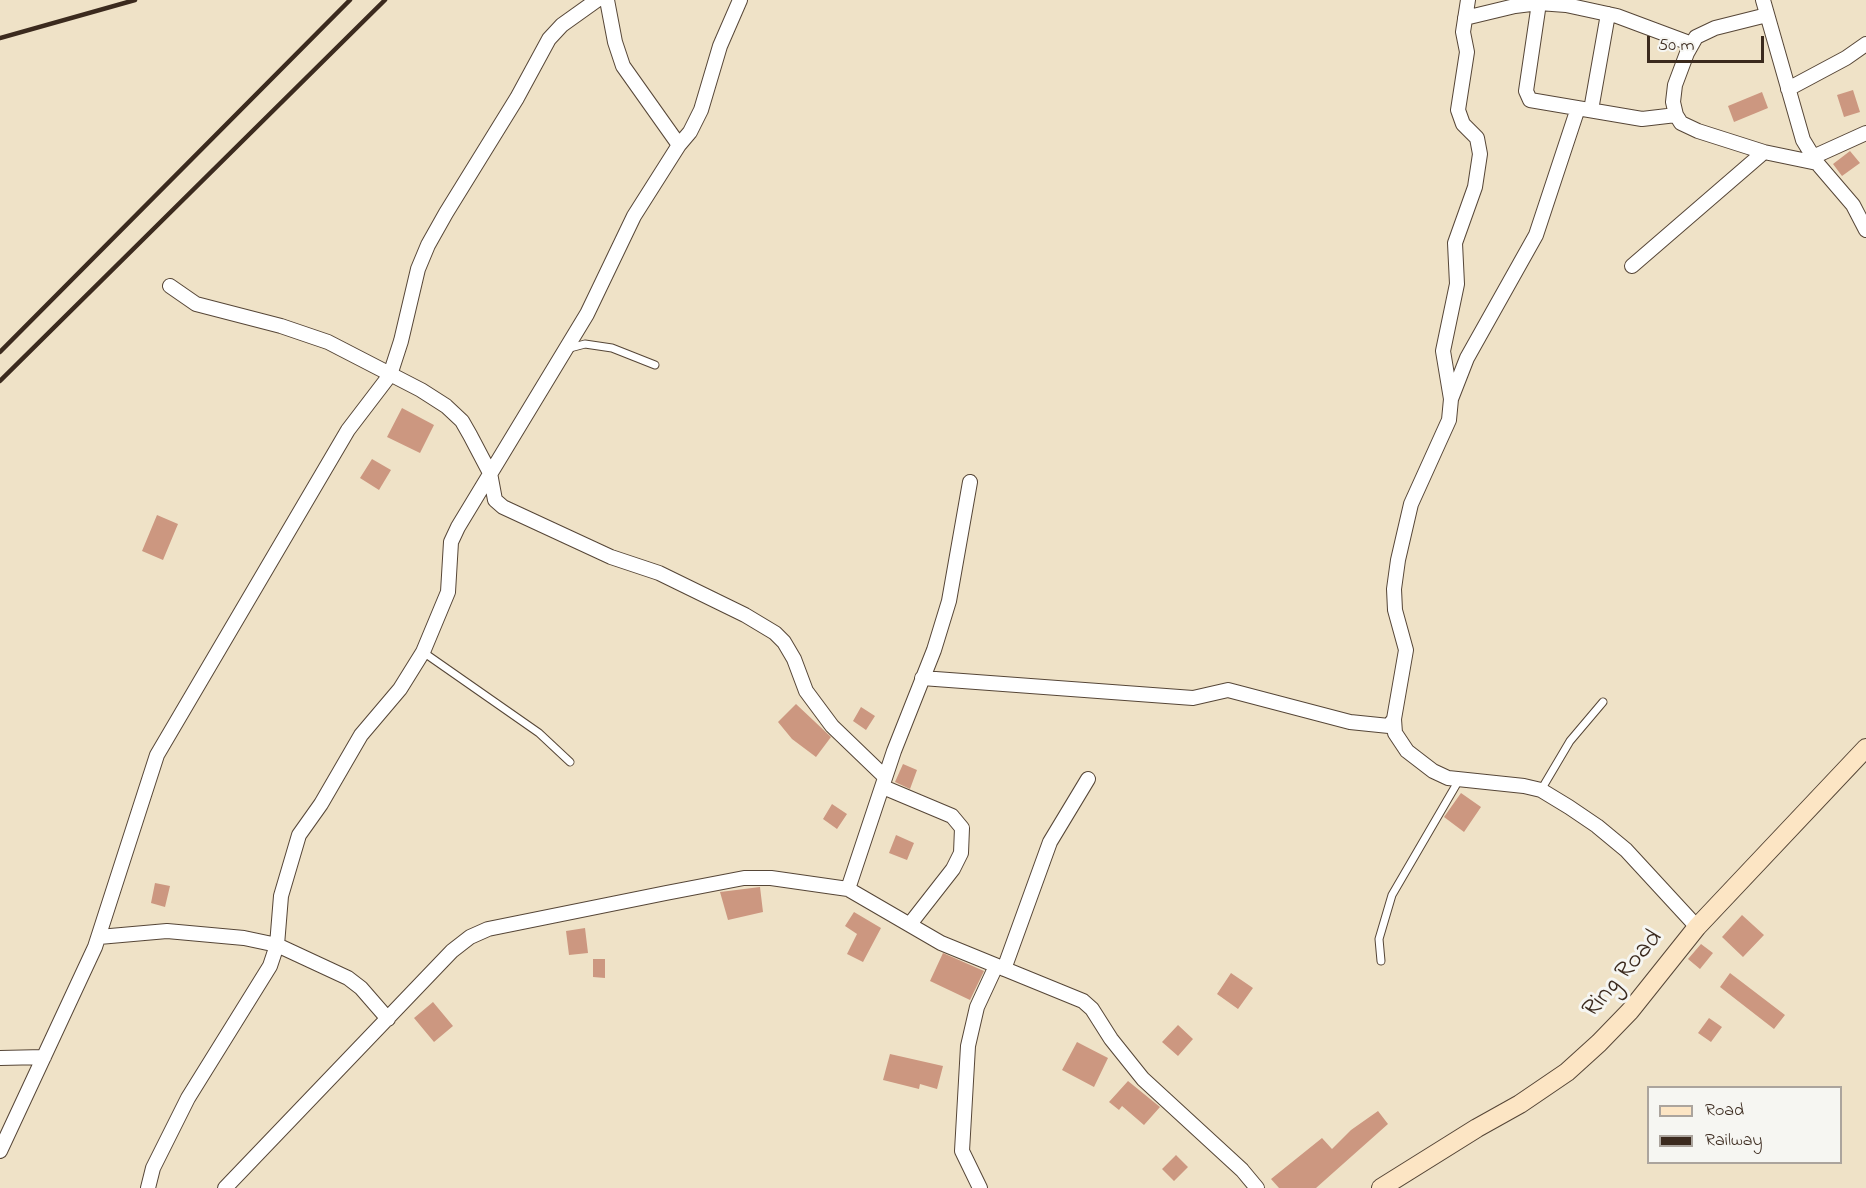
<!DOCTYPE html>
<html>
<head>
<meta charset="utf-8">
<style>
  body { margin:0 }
  #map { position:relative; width:1866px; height:1188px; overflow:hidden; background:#efe2c7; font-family:"Indie Flower",sans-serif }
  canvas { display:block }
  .legend { position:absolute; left:1647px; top:1086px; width:195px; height:78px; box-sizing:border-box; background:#f6f6f2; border:2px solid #aba49d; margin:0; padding:8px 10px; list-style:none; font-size:18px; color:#3b2a1e }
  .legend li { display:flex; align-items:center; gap:12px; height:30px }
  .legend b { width:30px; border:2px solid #aba49d }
  .scale { position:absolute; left:1647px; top:36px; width:117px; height:27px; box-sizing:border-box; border:3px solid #3b2a1e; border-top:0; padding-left:8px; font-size:18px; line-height:21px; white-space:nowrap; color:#3b2a1e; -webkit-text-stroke:4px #f6f6f2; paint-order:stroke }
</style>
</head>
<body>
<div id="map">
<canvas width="1866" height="1188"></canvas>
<ul class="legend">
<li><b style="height:8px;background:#fce5c4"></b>Road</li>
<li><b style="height:8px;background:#3b2a1e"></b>Railway</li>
</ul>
<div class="scale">50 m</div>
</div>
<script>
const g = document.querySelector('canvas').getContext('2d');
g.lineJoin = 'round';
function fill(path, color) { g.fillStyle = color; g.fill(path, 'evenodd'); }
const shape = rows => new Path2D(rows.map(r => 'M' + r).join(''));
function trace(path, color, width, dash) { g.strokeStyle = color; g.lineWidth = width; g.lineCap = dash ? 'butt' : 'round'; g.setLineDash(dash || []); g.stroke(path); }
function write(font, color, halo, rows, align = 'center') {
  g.font = font + ' "Indie Flower",sans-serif'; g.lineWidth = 6; g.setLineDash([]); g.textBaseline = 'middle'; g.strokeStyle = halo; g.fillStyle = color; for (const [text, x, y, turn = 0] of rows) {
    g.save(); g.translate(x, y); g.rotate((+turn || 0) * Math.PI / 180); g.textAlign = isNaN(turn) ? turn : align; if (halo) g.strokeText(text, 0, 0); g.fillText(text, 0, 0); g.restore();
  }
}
const building = shape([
  [1853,90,1860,112,1844,117,1837,95],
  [1762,92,1768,108,1734,122,1728,106],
  [1850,151,1860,163,1842,176,1833,164],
  [402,408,434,425,420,453,387,437],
  [372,459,391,470,379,490,360,478],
  [157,515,178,524,163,560,142,551],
  [796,704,831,737,816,757,792,739,778,722],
  [861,707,875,716,866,730,853,721],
  [903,764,917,770,910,789,895,782],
  [1461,793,1481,807,1464,832,1444,817],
  [832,804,847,814,837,829,823,819],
  [896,835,914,843,907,860,889,853],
  [155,883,170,886,165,907,151,903],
  [760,887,763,912,728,920,720,892],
  [854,912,881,928,863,962,847,954,857,934,845,926],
  [1742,915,1764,935,1743,957,1722,937],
  [585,928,588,953,569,955,566,931],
  [1701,944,1713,953,1700,969,1688,959],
  [943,953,984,971,970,1000,930,981],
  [593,959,605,959,605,978,593,977],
  [1231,973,1253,988,1238,1009,1217,994],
  [1730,973,1785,1015,1774,1029,1720,987],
  [433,1002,453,1026,434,1042,414,1018],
  [1709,1018,1722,1027,1711,1042,1698,1033],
  [1178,1025,1193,1039,1178,1056,1162,1042],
  [1077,1042,1108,1058,1094,1087,1062,1070],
  [890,1054,943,1066,937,1089,920,1084,919,1089,883,1080],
  [1128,1081,1160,1107,1144,1125,1122,1106,1119,1110,1109,1102],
  [1378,1111,1388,1124,1316,1188,1279,1188,1271,1179,1322,1138,1332,1149,1351,1130],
  [1176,1155,1188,1167,1174,1181,1162,1169]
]);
const lane = shape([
  [570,348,585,344,612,348,655,365],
  [423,652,539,733,570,762],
  [1541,790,1570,741,1603,702],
  [1381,961,1379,939,1392,895,1459,780]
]);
const street = shape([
  [607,0,615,42,623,66,679,145],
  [1468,0,1463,32,1467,52,1458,110,1463,124,1477,138,1480,154,1475,187,1455,243,1457,284,1443,351,1451,399,1449,420,1411,504,1398,560,1394,589,1395,610,1406,650,1394,719,1395,733,1407,751,1433,771,1448,778,1524,786,1541,790,1569,807,1597,826,1626,850,1697,927],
  [1763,0,1803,140,1817,163,1853,205,1866,230],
  [1539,3,1526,91,1530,100,1642,119,1676,115],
  [1767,15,1715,28,1696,37,1687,53,1675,85,1673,102,1676,115,1681,123,1698,131,1764,152,1817,163],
  [1465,18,1515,6,1539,3,1566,5,1617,16,1692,44],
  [1788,89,1846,58,1866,44],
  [1591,110,1608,14],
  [1813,157,1866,133],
  [1632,266,1764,152],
  [170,286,196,304,281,326,328,342,421,390,446,406,462,421,470,435,490,473,495,500,503,507,611,557,659,573,745,615,775,633,784,642,794,659,806,691,832,726,885,777],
  [1451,399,1467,358,1536,235,1578,108],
  [922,678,1193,698,1228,690,1350,722,1389,726,1394,719],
  [883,787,952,816,962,828,961,853,953,869,910,924],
  [848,889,894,751,934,650,949,601,970,482],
  [99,937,167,931,244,938,277,945,348,978,361,988,388,1019],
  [1004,969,1050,842,1088,779],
  [0,1058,44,1057],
  [0,1151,95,947,157,755,348,430,390,375,401,341,418,269,428,245,446,213,517,98,549,39,562,25,597,0],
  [148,1188,153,1168,188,1098,270,966,277,945,281,896,299,835,321,804,361,735,400,689,423,652,448,592,451,542,458,527,587,314,634,216,679,145,690,132,701,110,720,46,740,0],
  [225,1188,452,951,470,937,488,929,666,893,744,878,771,878,848,889,941,943,1083,1001,1092,1009,1111,1039,1143,1079,1242,1170,1257,1188],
  [980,1188,962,1151,968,1046,977,1007,996,966]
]);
const secondary = shape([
  [1381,1188,1477,1128,1520,1104,1567,1072,1599,1043,1630,1011,1697,927,1866,748]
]);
const rail = shape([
  [0,38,135,0],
  [0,352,350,0],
  [0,381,385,0]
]);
const streetNames = [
  ["Ring Road",1624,975,-49]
];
fill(building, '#cc9780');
trace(lane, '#564637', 9);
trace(street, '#564637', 16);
trace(secondary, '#564637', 20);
trace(lane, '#fff', 7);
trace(street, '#fff', 14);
trace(secondary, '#fce5c4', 18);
trace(rail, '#3b2a1e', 4.5);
write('26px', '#3b2a1e', '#f6f6f2', streetNames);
</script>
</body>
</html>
